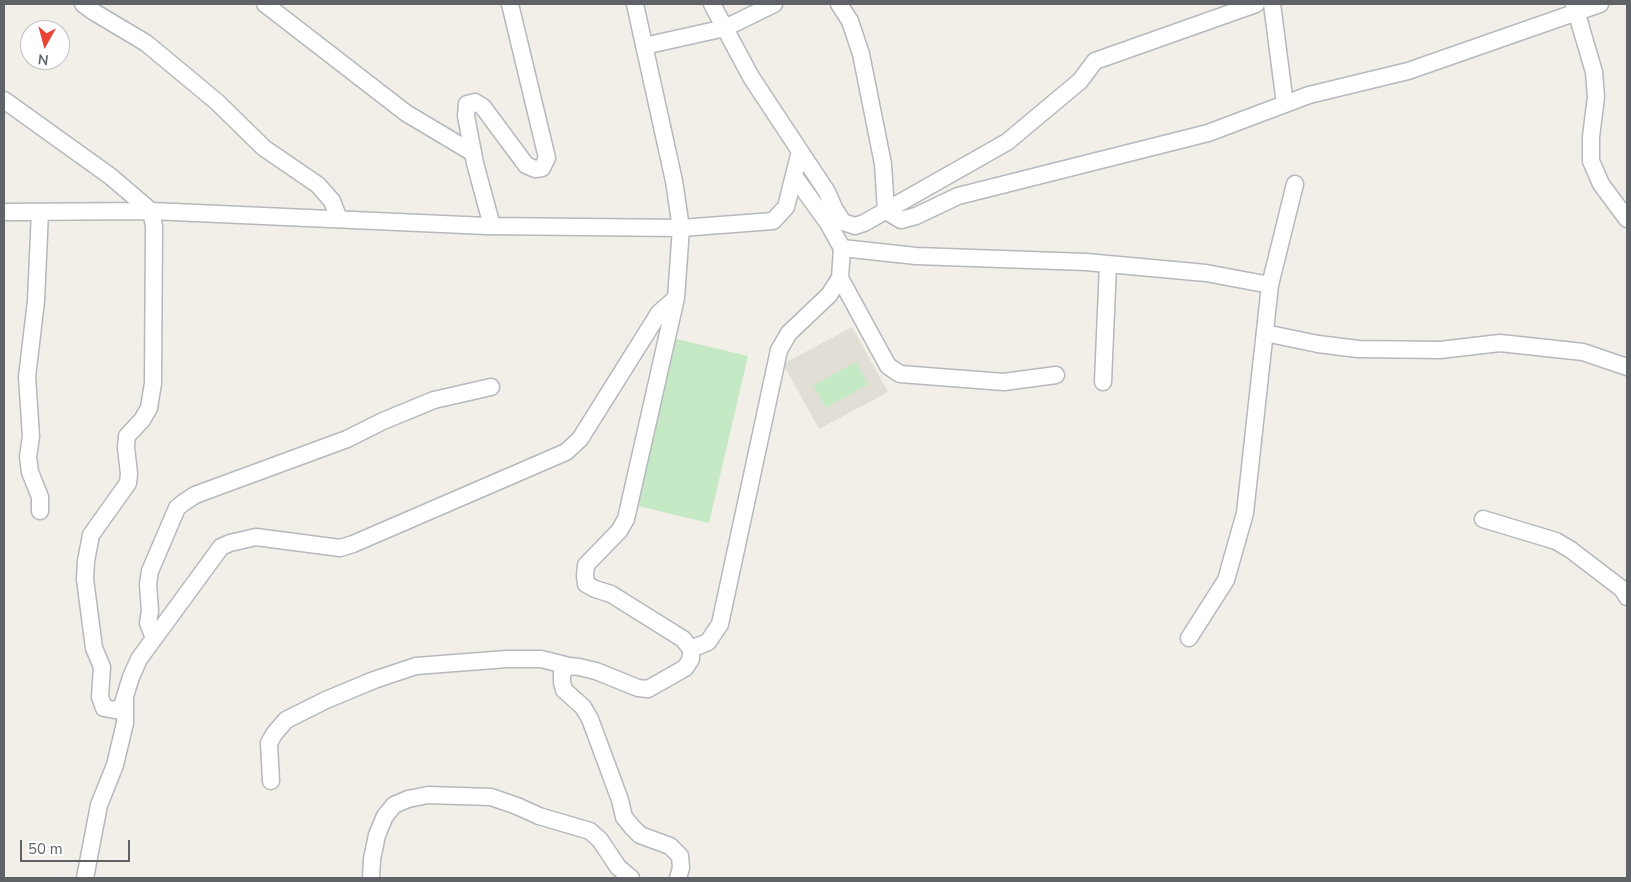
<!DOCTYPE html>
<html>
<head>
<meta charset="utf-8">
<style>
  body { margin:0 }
  #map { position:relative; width:1631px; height:882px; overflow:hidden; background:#f1efe8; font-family:"Nunito Sans",sans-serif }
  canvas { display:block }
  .frame { position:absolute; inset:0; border:5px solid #5f6368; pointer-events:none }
  .north { position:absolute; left:20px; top:20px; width:50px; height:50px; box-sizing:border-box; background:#fff; border:1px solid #bfc1c3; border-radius:50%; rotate:187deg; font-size:14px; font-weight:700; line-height:20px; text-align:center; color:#5f6368 }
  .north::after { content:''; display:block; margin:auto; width:18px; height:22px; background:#ea4335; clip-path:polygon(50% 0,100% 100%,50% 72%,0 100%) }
  .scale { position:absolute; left:20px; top:840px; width:110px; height:22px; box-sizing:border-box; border:2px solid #5f6368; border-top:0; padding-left:6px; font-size:15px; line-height:18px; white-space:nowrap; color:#5f6368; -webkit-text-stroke:4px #fff; paint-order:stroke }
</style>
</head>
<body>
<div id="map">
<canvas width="1631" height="882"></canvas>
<div class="frame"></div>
<div class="north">N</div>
<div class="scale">50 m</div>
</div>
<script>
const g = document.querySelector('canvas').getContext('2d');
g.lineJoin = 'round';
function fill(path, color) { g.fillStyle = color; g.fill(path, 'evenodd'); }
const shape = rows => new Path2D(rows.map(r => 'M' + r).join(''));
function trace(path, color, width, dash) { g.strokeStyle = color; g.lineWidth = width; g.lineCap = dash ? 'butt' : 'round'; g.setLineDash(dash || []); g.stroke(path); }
const education = shape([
  [852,327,888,392,819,429,783,364]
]);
const green = shape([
  [660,335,748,356,709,523,621,502],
  [856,362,868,384,826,408,813,385]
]);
const minor = shape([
  [83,4,94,12,146,43,217,102,264,148,318,185,332,201,339,219],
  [265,4,406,113,473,153],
  [635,4,674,181,681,228,676,298,626,519,619,531,586,565,585,576,586,584,595,589,611,594,683,639,691,649,691,659,685,668,648,689,638,688,596,671,579,667,569,666,562,672,562,682,564,690,583,707,590,719,620,800,624,817,632,827,640,835,670,846,680,856,681,868,678,878],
  [712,4,751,77,827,192,835,210,843,222,855,226,864,223,1007,142,1080,81,1095,61,1256,4],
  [839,4,850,21,861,54,883,164,886,211,901,220,916,216,958,196,1208,133,1309,95,1408,71,1600,4],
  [1272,4,1285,104],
  [1574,4,1594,72,1596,97,1591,137,1591,161,1601,184,1627,219],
  [644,46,725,28,774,4],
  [4,100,110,176,151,211,487,226,681,228,773,221,786,207,800,151],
  [4,212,151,211,154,226,153,383,149,408,142,420,127,436,126,447,129,474,128,483,91,535,86,561,85,579,94,648,102,667,100,697,104,708,115,710,122,706,131,677,139,659,221,547,230,543,256,537,340,548,353,544,566,452,580,439,659,313,676,298],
  [40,212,36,301,27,377,31,436,28,457,30,472,40,497,40,511],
  [492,226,475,163,466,116,467,104,475,102,483,107,526,165,535,169,542,168,547,158,510,4],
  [842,248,916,256,1086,262,1206,273,1270,285],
  [840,278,888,366,900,374,1004,382,1056,375],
  [1265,333,1318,344,1358,349,1440,350,1500,343,1583,352,1627,367],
  [1103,382,1108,264],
  [1483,519,1556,541,1571,550,1622,589,1627,597],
  [154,638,148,623,150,611,148,584,150,571,177,508,183,503,195,495,347,439,383,421,434,400,491,387],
  [1189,638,1226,580,1245,513,1270,285,1295,184],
  [691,649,708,642,720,624,779,350,789,333,829,295,840,278,842,248,828,223,794,176],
  [271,781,269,743,274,734,286,720,326,700,374,680,416,666,507,659,541,659,569,666],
  [85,878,99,805,115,765,125,723,125,699],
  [371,878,372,859,377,835,385,816,394,805,408,799,428,795,491,797,517,806,539,816,590,831,600,840,618,867,631,878]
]);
fill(education, '#e1ded6');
fill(green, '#c5e8c5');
trace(minor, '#b5b8bc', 19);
trace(minor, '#fff', 16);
</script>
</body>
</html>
